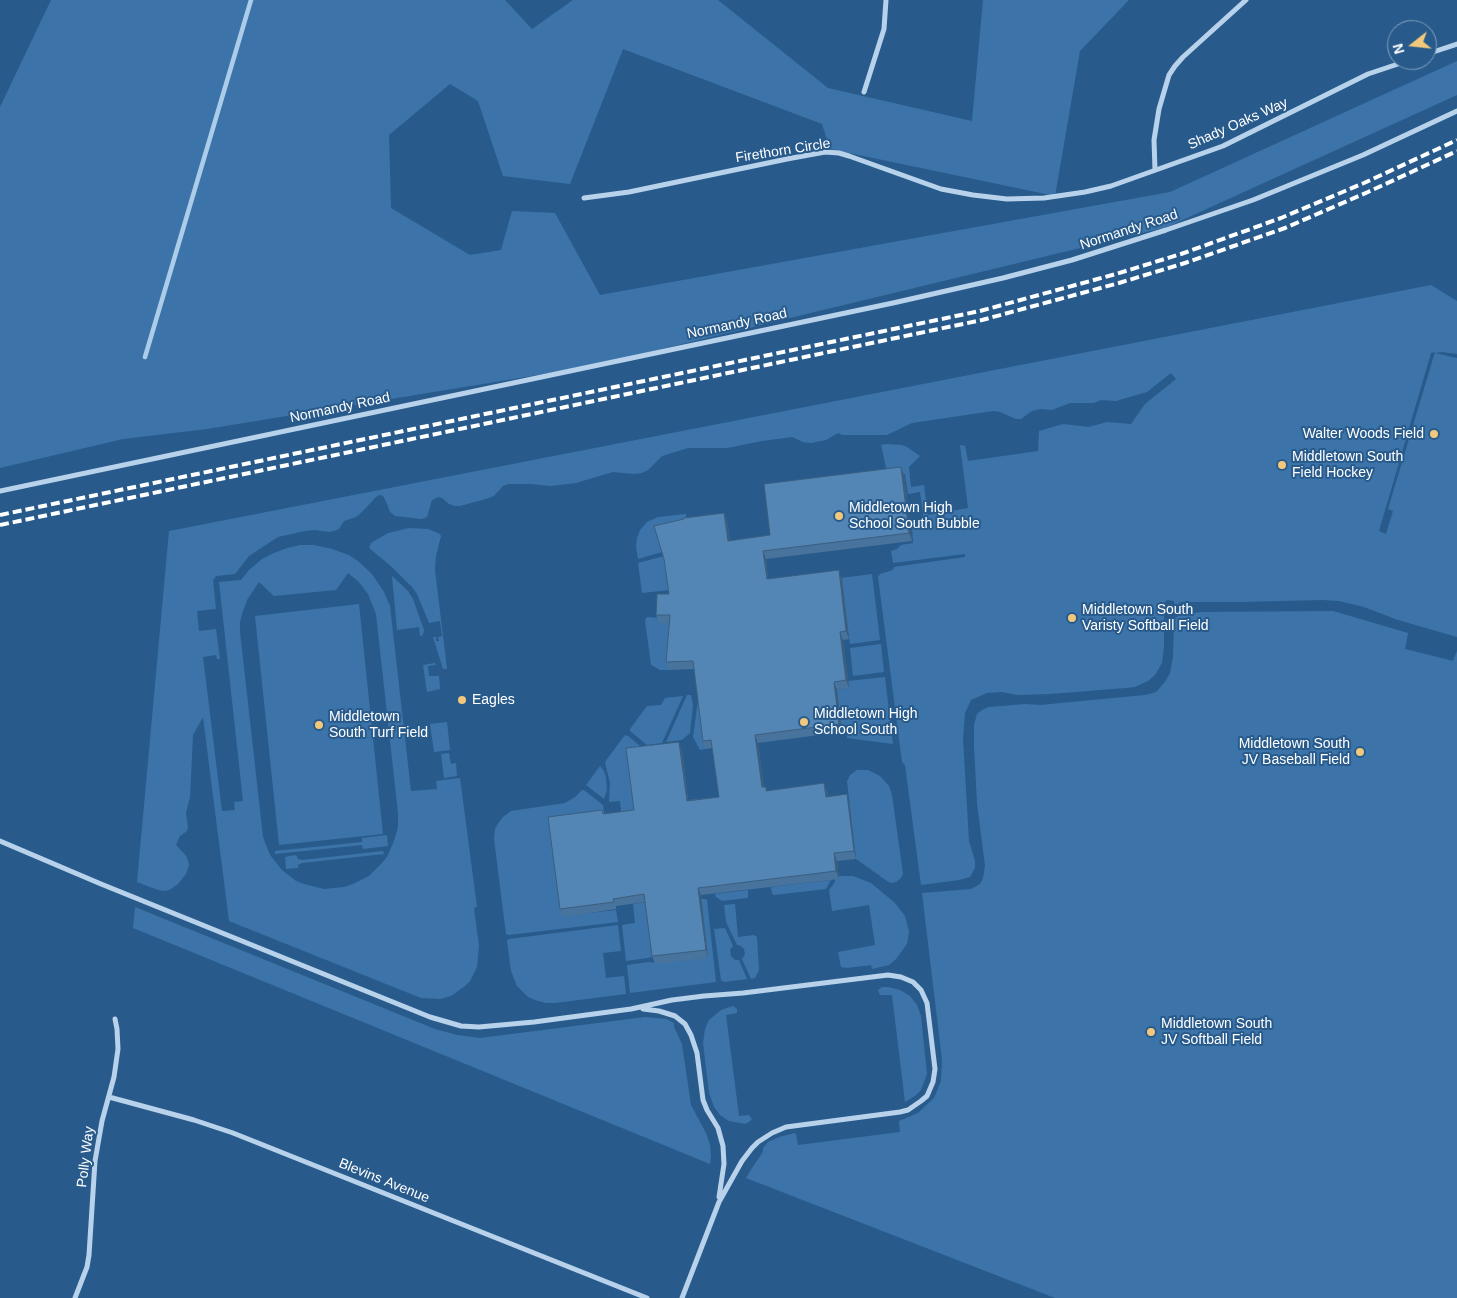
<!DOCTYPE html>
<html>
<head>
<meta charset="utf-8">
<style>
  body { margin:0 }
  #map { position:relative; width:1457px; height:1298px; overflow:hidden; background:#285b8c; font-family:Arial,sans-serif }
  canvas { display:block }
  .north { position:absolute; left:1387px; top:20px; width:50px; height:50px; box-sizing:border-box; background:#285b8c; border:1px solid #7e9dba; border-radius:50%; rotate:254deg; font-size:14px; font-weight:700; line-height:20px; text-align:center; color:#fff }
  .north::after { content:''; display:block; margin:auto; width:18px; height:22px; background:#f2c87d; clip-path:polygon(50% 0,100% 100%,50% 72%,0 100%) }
</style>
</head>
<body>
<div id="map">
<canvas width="1457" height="1298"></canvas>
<div class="north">N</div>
</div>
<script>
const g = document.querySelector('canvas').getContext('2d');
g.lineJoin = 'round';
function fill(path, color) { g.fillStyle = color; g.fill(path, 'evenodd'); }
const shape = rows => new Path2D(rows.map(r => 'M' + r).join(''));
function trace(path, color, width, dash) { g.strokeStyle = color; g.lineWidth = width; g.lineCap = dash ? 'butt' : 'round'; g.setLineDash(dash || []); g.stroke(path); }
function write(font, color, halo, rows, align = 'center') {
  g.font = font + ' Arial,sans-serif'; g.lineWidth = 4; g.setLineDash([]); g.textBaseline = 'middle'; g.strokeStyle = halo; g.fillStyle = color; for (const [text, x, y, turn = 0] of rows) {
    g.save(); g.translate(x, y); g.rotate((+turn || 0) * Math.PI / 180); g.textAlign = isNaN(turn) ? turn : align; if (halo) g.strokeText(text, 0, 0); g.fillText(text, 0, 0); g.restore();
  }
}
const green = shape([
  [51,0,505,0,532,29,573,0,718,0,828,88,972,121,983,0,1129,0,1080,51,1055,196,830,149,822,124,623,49,570,184,503,176,478,101,450,84,389,135,391,208,470,255,501,250,512,211,555,213,600,295,1170,192,1457,61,1457,95,1167,227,587,367,207,429,123,439,0,468,0,107],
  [1431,285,1457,301,1457,354,1442,352,1435,353,1457,358,1457,637,1398,620,1364,607,1339,601,1322,600,1239,602,1181,602,1175,606,1174,601,1167,600,1165,602,1164,606,1164,647,1162,663,1155,675,1148,681,1135,687,1126,688,1050,694,1018,695,1001,692,987,693,971,700,965,713,963,739,969,841,975,861,975,868,970,877,959,880,921,885,905,765,902,762,878,577,880,574,893,570,894,567,965,557,965,554,893,563,891,551,897,549,901,545,913,543,912,524,924,522,920,492,908,494,905,474,888,476,881,445,887,444,902,445,907,447,920,456,909,467,911,487,924,485,928,515,968,508,960,445,965,446,968,461,1038,451,1039,431,1063,424,1089,427,1107,422,1131,424,1145,404,1176,379,1171,373,1147,392,1116,401,1101,400,1094,403,1070,403,1052,410,1040,409,1032,411,1021,419,1016,419,1000,412,993,411,912,423,887,435,842,435,838,433,826,440,811,443,803,442,792,437,762,441,727,448,688,448,662,456,648,470,642,473,634,474,613,472,576,483,550,486,531,484,508,484,503,486,494,496,486,499,460,506,455,506,449,504,442,498,438,497,432,500,427,517,422,519,395,516,390,512,387,504,383,496,380,495,377,496,362,512,356,517,344,521,339,529,334,531,329,532,315,530,305,531,278,537,249,556,235,574,216,576,213,580,216,609,197,611,199,631,216,629,220,659,217,659,216,655,203,657,222,811,235,810,234,802,243,801,219,582,241,580,249,570,262,559,274,553,287,548,300,545,314,545,332,549,349,555,358,561,372,574,384,592,390,606,411,791,437,789,436,781,460,778,477,907,474,908,479,946,477,967,470,981,465,986,451,996,440,999,421,998,229,921,203,717,193,735,190,797,186,813,188,827,187,831,180,836,176,845,187,857,189,865,186,874,178,884,171,889,166,891,158,890,137,882,169,531],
  [1435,352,1388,509,1393,511,1386,534,1379,531,1431,353],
  [348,573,359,582,368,594,376,614,398,813,398,827,394,841,387,857,381,864,369,876,353,884,344,887,324,889,304,884,296,881,282,870,270,855,263,837,240,632,240,622,242,614,247,600,259,582,274,596,336,590],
  [686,514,687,526,662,552,638,559,636,546,637,538,640,530,647,522,658,517],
  [409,528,428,529,440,534,441,536,436,556,435,570,447,669,443,669,433,637,436,637,436,641,439,641,438,637,442,636,440,621,429,623,417,594,412,587,392,567,369,548,371,543,388,533],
  [664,556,670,590,642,593,638,563],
  [872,574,880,640,850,644,841,578],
  [392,576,408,591,413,599,424,630,423,635,420,636,419,627,397,630],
  [359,604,383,834,279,845,255,616],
  [1333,611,1408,633,1405,649,1453,661,1457,651,1457,1298,1055,1298,746,1178,752,1168,763,1152,763,1148,768,1142,779,1137,795,1133,796,1134,798,1145,900,1132,899,1121,918,1113,934,1098,941,1081,942,1060,922,893,971,889,980,884,983,878,985,866,977,803,974,746,974,725,977,714,982,710,989,707,1002,706,1025,704,1040,705,1145,695,1156,692,1165,682,1170,673,1173,657,1174,622,1175,618,1180,615,1201,612],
  [647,617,659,618,673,623,669,670,660,670,651,665,645,620],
  [881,644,884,672,853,676,850,648],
  [435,663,436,665,428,666,429,676,439,676,440,689,427,692,423,665],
  [885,677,893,744,847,738,846,725,841,726,837,690,849,688,848,681],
  [699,693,706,749,700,750,693,737],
  [687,695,691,695,693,705,690,733,682,740,666,742],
  [683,696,662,743,647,745,630,731,630,729,647,706,661,705,665,698],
  [447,722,450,750,434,752,430,724],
  [625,735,628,736,645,750,637,818,622,820,620,801,609,802,610,783,605,763,607,759],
  [449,753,451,764,456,763,457,776,444,778,441,754],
  [600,766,604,771,606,778,607,790,604,799,586,785],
  [857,770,868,770,880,776,889,786,892,795,903,874,900,879,896,882,891,883,887,881,856,859,847,781,850,775],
  [582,790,584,790,603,805,605,818,563,916,616,910,618,922,509,935,506,934,494,839,495,829,497,825,503,817,511,811,565,803,575,797],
  [387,835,388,846,363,849,362,845,275,854,275,851,362,842,362,838],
  [383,851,384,854,302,863,298,865,298,868,286,869,285,857,296,855,298,859,302,860],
  [839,876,853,876,871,883,895,903,905,916,909,931,907,944,896,959,889,965,872,969,871,965,847,968,841,967,838,952,875,945,869,905,832,911,829,890,835,882,835,879,839,878],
  [831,880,826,889,774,895,772,894,771,887],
  [748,890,748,897,747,898,722,901,716,897,715,894],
  [701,899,705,899,707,900,716,982,630,993,627,965,649,962,655,963],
  [647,902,654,956,648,958,626,961,622,925,635,923,633,904],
  [735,904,738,937,754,935,757,937,759,970,755,978,751,979,742,959,745,954,744,949,741,946,737,945,726,922,724,905],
  [135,907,435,1029,457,1035,480,1038,645,1017,666,1019,674,1023,674,1027,682,1044,691,1105,706,1133,710,1145,711,1156,710,1164,133,928],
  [618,925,621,951,603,953,606,978,624,976,626,994,555,1003,546,1003,538,1001,528,997,517,986,511,971,507,941,509,939],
  [725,928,733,946,730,950,731,956,735,960,739,960,747,979,724,982,721,980,714,929],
  [882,987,888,987,900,990,910,996,917,1005,921,1016,927,1074,921,1090,915,1096,905,1102,892,995,880,995,878,990],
  [733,1006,737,1009,737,1013,726,1015,739,1116,749,1115,752,1119,749,1122,745,1124,729,1121,720,1115,714,1107,709,1093,703,1043,705,1029,709,1020,721,1010]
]);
const stream = shape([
  [145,357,251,0]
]);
const minor = shape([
  [1427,54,1457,44],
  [864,92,884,29,886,0],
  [1155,170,1154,140,1159,109,1169,75,1175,66,1183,57,1246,0],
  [584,198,629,192,787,159,825,152,839,153,849,156,941,189,973,195,1007,199,1044,198,1085,192,1111,186,1223,146,1368,74,1410,60],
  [0,491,893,303,1003,278,1072,260,1166,230,1253,200,1363,155,1457,111],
  [0,841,101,884,430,1017,461,1026,479,1027,534,1022,631,1009,672,1000,704,996,743,993,888,975,901,977,913,982,921,990,927,1003,935,1069,933,1082,927,1096,921,1101,908,1110,900,1112,786,1127,772,1133,758,1142,752,1148,742,1161,719,1202,682,1298],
  [643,1009,659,1011,675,1016,685,1024,691,1035,697,1053,703,1100,707,1110,718,1128,723,1146,724,1164,719,1197],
  [109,1097,194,1120,233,1133,647,1298],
  [75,1298,87,1267,89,1255,95,1161,102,1121,114,1077,118,1049,117,1029,115,1019]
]);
const rail = shape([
  [0,515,980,311,1116,274,1181,254,1281,218,1364,183,1457,140],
  [0,525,982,320,1119,283,1185,263,1285,228,1368,192,1457,151]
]);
const wall = shape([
  [901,467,904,475,912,541,766,559,768,579,842,578,849,639,843,640,849,688,837,690,842,732,758,743,764,787,766,787,767,791,824,783,827,791,828,796,849,801,856,859,837,861,839,879,701,895,708,958,655,964,652,956,645,902,616,906,616,909,563,917,560,909,604,814,634,810,682,750,688,800,719,797,712,748,706,749,703,741,694,669,669,670,666,662,669,623,659,623,656,615,669,594,684,519,724,513,727,521,730,541,770,535]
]);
const shadedWall = shape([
  [901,467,904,475,912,541,909,533],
  [724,513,727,521,731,549,728,541],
  [763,551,766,559,769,587,767,579],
  [839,570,842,578,849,639,846,631],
  [840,632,843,640,849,688,846,680],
  [834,682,837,690,842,732,839,724],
  [755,735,758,743,765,795,762,787],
  [679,742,682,750,689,809,687,801],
  [824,783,827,791,829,804,826,797],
  [847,794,849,801,856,859,854,851],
  [834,853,837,861,839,879,836,871],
  [698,888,701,895,708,958,706,950]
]);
const building = shape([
  [901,467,909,533,763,551,767,579,839,570,846,631,840,632,846,680,834,682,839,724,755,735,762,787,766,787,766,791,824,783,826,797,847,794,854,851,834,853,836,871,698,888,706,950,652,956,644,894,613,899,614,902,560,909,548,817,602,810,603,814,634,810,626,748,679,742,687,801,719,797,711,740,703,741,693,661,666,662,670,615,656,615,657,594,669,594,664,559,654,526,684,519,684,518,724,513,728,541,770,535,764,484,901,467]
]);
const markers = [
  [1434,434,5,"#f2c87d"],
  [1282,465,5,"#f2c87d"],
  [839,516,5,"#f2c87d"],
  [1072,618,5,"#f2c87d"],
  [462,700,5,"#f2c87d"],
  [804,722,5,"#f2c87d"],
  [319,725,5,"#f2c87d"],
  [1360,752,5,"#f2c87d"],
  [1151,1032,5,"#f2c87d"]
];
const streetNames = [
  ["Shady Oaks Way",1238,124,-24],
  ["Firethorn Circle",783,151,-9],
  ["Normandy Road",1129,230,-18],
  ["Normandy Road",737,324,-12],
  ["Normandy Road",340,408,-12],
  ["Polly Way",86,1157,-83],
  ["Blevins Avenue",384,1181,22]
];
const poiNames = [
  ["Walter Woods Field",1424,434,"right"],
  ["Middletown South",1292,457],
  ["Field Hockey",1292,473],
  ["Middletown High",849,508],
  ["School South Bubble",849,524],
  ["Middletown South",1082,610],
  ["Varisty Softball Field",1082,626],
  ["Eagles",472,700],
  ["Middletown High",814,714],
  ["School South",814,730],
  ["Middletown",329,717],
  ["South Turf Field",329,733],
  ["Middletown South",1350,744,"right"],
  ["JV Baseball Field",1350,760,"right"],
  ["Middletown South",1161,1024],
  ["JV Softball Field",1161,1040]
];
fill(green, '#3c74a9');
trace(stream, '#accdea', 4.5);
trace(minor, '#b7d2ea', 5);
trace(rail, '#fff', 4, [9, 4]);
fill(wall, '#48739c');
fill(shadedWall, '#3b5e7f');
fill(building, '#5486b5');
trace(building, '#3b5e7f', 1);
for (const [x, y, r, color] of markers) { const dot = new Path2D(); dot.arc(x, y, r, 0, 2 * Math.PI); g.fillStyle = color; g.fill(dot); trace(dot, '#285b8c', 2); }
write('14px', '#fff', '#285b8c', streetNames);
write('14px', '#fff', '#285b8c', poiNames, 'left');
</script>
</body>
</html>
